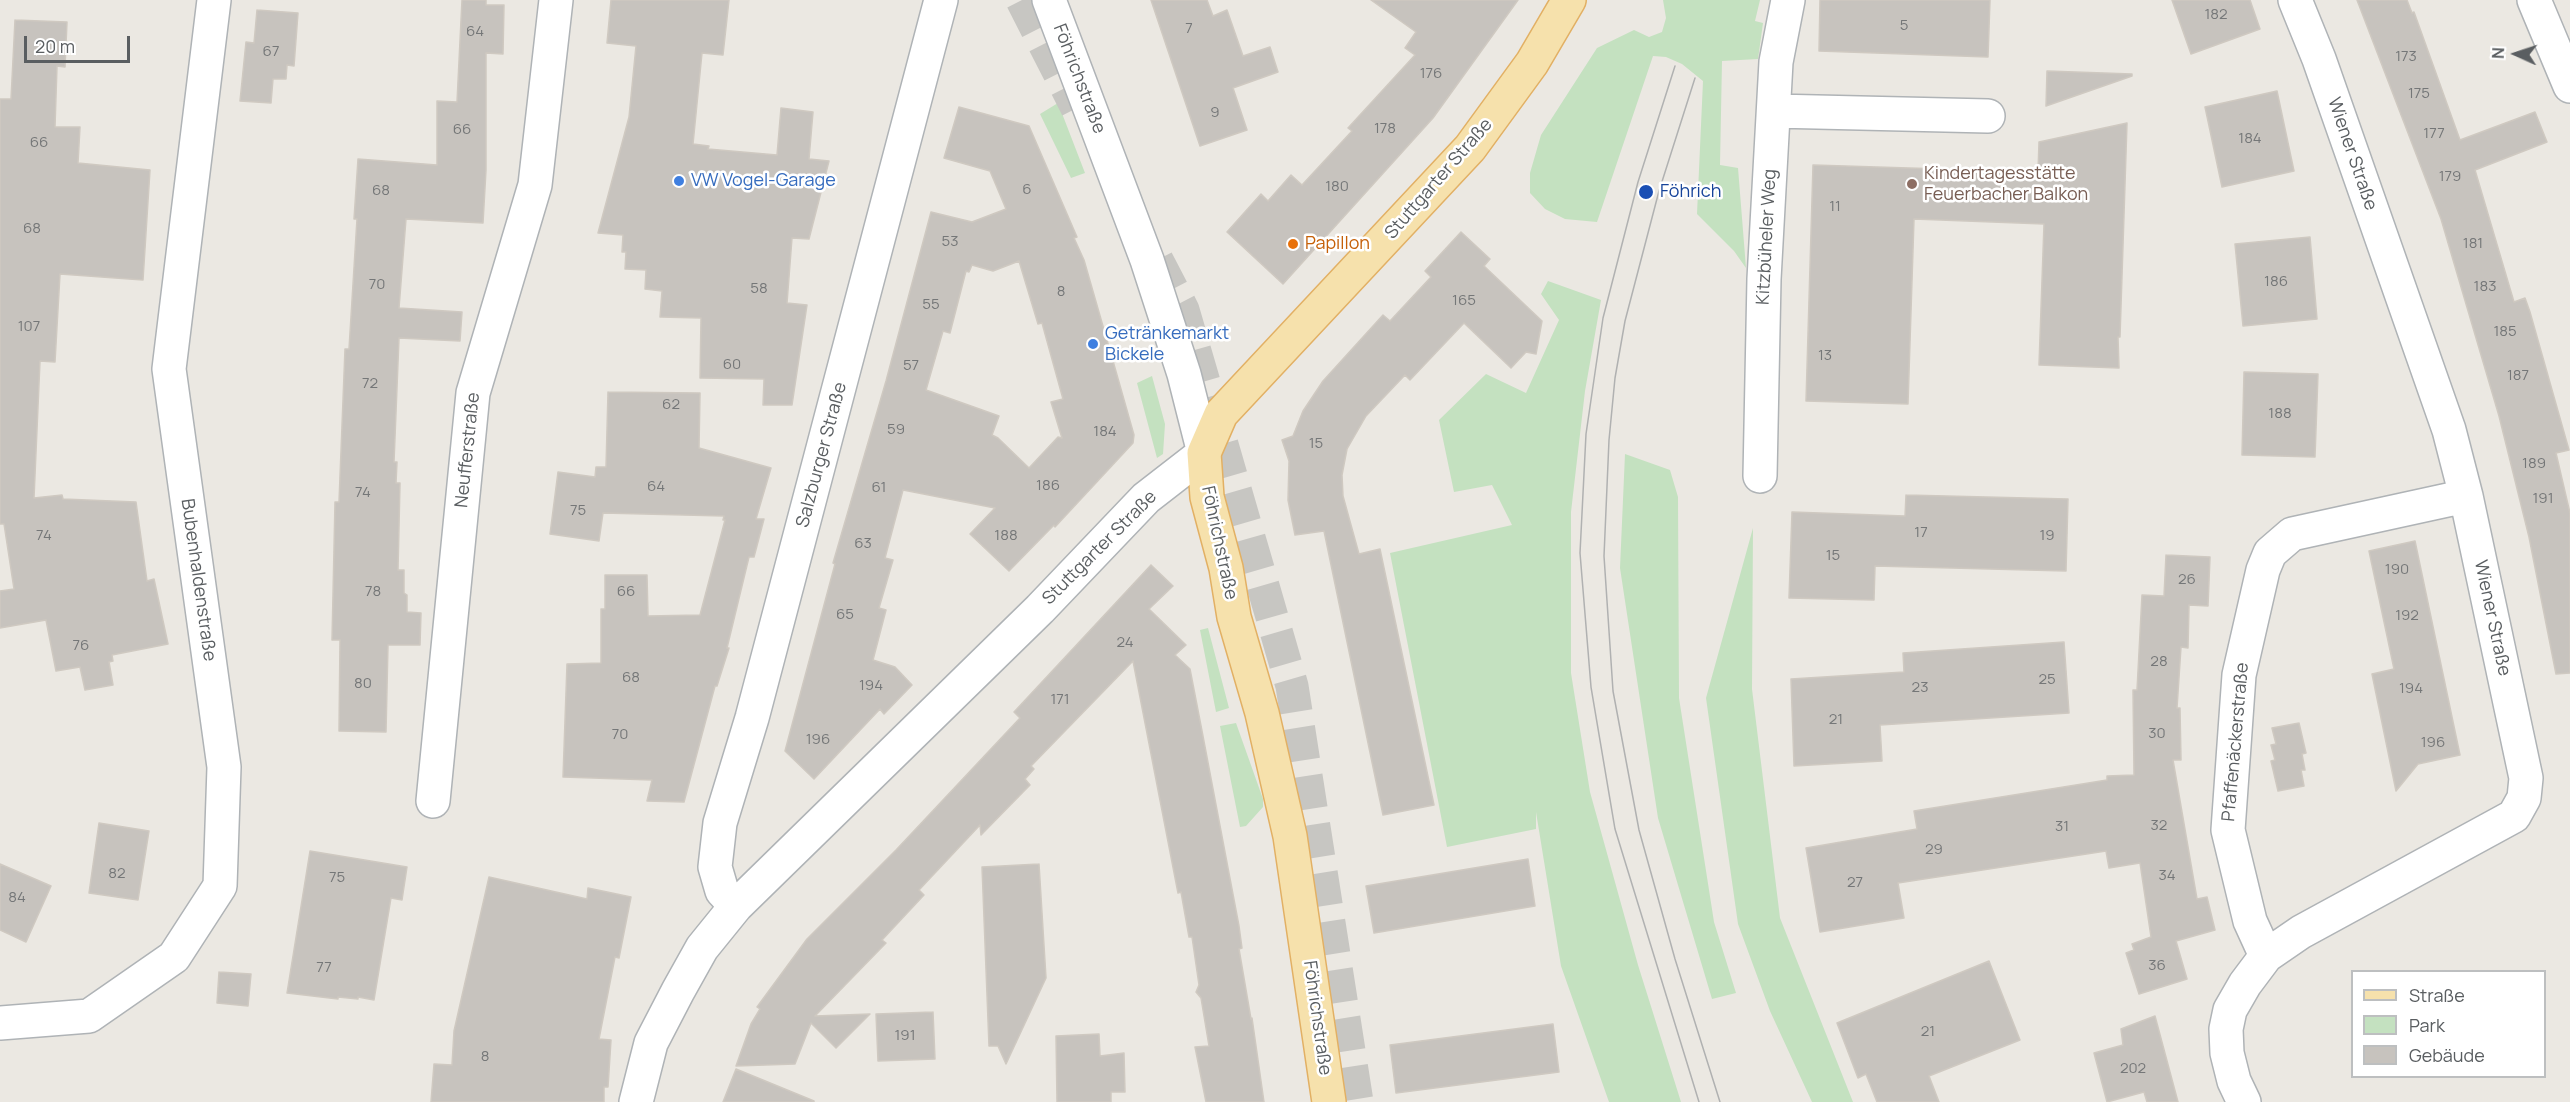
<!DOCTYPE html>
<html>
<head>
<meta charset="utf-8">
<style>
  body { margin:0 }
  #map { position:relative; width:2570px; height:1102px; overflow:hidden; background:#ebe8e2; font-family:Manrope,sans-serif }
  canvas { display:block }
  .legend { position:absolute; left:2351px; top:970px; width:195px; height:108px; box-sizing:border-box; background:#fff; border:2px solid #bdbfc0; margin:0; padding:8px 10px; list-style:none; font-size:18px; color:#5a5e61 }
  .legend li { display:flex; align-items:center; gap:12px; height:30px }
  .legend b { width:30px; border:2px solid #bdbfc0 }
  .north { position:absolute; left:2486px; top:24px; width:60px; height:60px; -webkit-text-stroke:4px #fff; paint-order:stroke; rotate:273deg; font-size:16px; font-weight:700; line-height:24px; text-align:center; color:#5a5e61 }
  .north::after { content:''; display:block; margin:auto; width:21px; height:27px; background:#5a5e61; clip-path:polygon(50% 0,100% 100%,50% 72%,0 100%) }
  .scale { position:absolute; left:24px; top:36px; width:106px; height:27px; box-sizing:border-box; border:3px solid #5a5e61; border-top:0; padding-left:8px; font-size:18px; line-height:21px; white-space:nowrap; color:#5a5e61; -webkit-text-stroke:4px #fff; paint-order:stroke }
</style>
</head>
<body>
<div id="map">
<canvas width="2570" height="1102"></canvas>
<ul class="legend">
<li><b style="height:8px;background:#f6e1ac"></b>Straße</li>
<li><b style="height:16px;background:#c4e1c0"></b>Park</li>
<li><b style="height:16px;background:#c7c3be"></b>Gebäude</li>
</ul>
<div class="north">N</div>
<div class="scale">20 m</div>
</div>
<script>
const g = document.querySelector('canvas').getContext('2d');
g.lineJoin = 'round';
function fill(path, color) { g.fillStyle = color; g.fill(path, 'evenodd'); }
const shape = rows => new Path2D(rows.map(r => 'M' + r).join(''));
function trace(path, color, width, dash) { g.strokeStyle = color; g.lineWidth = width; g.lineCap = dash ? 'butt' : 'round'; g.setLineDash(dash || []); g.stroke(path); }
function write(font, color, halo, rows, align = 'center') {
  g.font = font + ' Manrope,sans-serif'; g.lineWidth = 5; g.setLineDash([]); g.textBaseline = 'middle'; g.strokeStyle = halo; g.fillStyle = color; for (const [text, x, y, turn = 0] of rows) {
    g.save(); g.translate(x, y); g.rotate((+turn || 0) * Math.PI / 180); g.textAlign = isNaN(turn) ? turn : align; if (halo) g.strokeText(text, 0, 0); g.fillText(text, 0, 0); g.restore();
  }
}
const green = shape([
  [1663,0,1760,0,1755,21,1763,23,1758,59,1722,61,1720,165,1738,168,1746,268,1734,251,1697,214,1703,81,1682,64,1666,57,1653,56,1597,222,1565,219,1545,209,1530,193,1530,173,1541,135,1597,48,1634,30,1649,37,1662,32,1666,18],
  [1058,103,1085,173,1071,178,1040,114],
  [1548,281,1601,300,1585,391,1571,512,1571,673,1590,792,1638,965,1681,1102,1609,1102,1561,966,1536,812,1536,829,1447,847,1390,553,1512,525,1492,485,1454,492,1439,420,1486,374,1526,393,1559,320,1541,294],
  [1152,376,1165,424,1163,454,1157,458,1137,383],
  [1625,454,1670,470,1678,497,1679,698,1714,922,1736,993,1712,999,1658,818,1620,568],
  [1753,528,1752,689,1780,918,1853,1102,1812,1102,1770,1011,1738,924,1706,698],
  [1208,628,1229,708,1216,712,1200,630],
  [1236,723,1263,799,1263,807,1246,826,1240,827,1220,726]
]);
const building = shape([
  [462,0,486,0,486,5,504,5,503,54,486,53,486,170,483,223,406,219,399,308,462,312,460,341,399,338,394,462,397,462,396,483,400,483,398,570,404,570,404,593,407,595,407,612,421,613,420,645,388,645,386,732,339,731,340,640,332,640,335,502,339,502,345,349,349,349,357,219,354,219,358,159,437,165,437,101,457,102,462,0],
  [611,0,729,0,723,55,702,53,693,144,709,146,708,149,777,155,781,108,813,112,809,159,829,161,809,239,792,238,787,303,807,305,792,405,763,405,764,379,700,378,701,318,660,317,662,291,645,289,646,270,625,269,626,252,622,252,623,235,598,233,629,117,636,46,607,43,611,0],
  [1151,0,1207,0,1213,16,1227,10,1243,56,1270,47,1278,72,1233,88,1247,130,1200,146,1151,0],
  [1371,0,1518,0,1433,118,1283,284,1227,232,1261,194,1268,201,1291,175,1302,185,1352,131,1348,128,1415,55,1405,48,1416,32,1371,0],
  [1820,0,1990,0,1988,57,1819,51,1820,0],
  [2172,0,2250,0,2260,29,2191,54,2172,0],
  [2357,0,2407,0,2412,13,2414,12,2460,140,2535,112,2547,142,2475,170,2514,302,2525,298,2530,312,2569,450,2556,453,2570,513,2570,673,2556,674,2529,537,2499,416,2441,219,2357,0],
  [257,10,298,13,294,66,287,65,286,79,273,79,271,103,240,101,246,42,254,43,257,10],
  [15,20,67,22,65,67,57,66,55,127,80,127,78,163,150,170,143,280,60,274,55,362,40,361,34,498,62,495,63,499,136,502,147,581,154,579,168,644,112,655,113,661,109,662,113,685,85,690,80,667,56,671,46,620,0,628,0,591,14,589,4,524,0,524,0,99,11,99,15,20],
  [2047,71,2132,74,2132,76,2046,106,2047,71],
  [2277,91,2294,171,2222,187,2205,107,2277,91],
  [959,107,1029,126,1077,237,1074,238,1084,260,1115,368,1134,435,1133,443,1055,527,1054,525,1009,571,970,534,995,508,903,490,885,558,893,560,879,608,886,610,873,660,895,667,912,685,884,714,880,709,814,779,785,751,835,564,833,563,886,381,931,212,972,222,1006,209,990,171,944,158,959,107],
  [1019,261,1038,324,1042,323,1063,399,1051,402,1062,438,1058,437,1029,468,998,438,992,435,999,416,926,390,943,331,950,333,966,271,969,272,972,265,993,271,1019,261],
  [2127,123,2120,337,2118,337,2119,368,2039,365,2044,224,1914,219,1908,404,1806,401,1813,165,2038,172,2039,142,2127,123],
  [1461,232,1490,259,1484,266,1542,321,1536,354,1526,352,1511,368,1464,323,1410,380,1405,375,1366,416,1347,449,1342,475,1343,496,1359,554,1380,549,1434,805,1383,815,1324,531,1295,535,1288,500,1289,461,1282,440,1293,436,1303,411,1323,381,1383,315,1390,321,1431,277,1425,271,1461,232],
  [2310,237,2317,319,2243,326,2235,244,2310,237],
  [2244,372,2318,374,2315,457,2242,455,2244,372],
  [608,392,700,393,699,448,771,468,756,519,764,519,754,557,749,557,727,648,729,648,717,686,715,686,684,802,647,801,652,780,563,777,567,664,601,663,601,609,605,609,605,575,647,575,648,616,700,615,725,520,723,520,724,516,603,513,599,541,550,534,558,472,595,477,596,467,606,467,608,392],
  [1906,495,2068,499,2066,571,1875,566,1874,600,1789,598,1792,512,1905,516,1906,495],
  [2415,541,2460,755,2418,764,2396,791,2372,674,2394,669,2369,551,2415,541],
  [2166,555,2210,557,2208,606,2189,605,2188,648,2181,647,2177,708,2180,708,2181,760,2173,760,2197,899,2207,897,2215,930,2176,941,2187,979,2139,994,2126,953,2134,950,2132,944,2151,937,2140,863,2109,868,2106,851,1898,883,1904,918,1820,932,1806,848,1917,829,1914,811,2107,780,2107,776,2134,775,2133,690,2137,690,2142,595,2164,596,2166,555],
  [1151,565,1173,586,1149,609,1186,645,1175,655,1190,669,1202,731,1239,926,1242,948,1239,949,1251,1019,1252,1018,1264,1102,1206,1102,1195,1047,1209,1046,1201,998,1196,992,1199,985,1192,937,1189,937,1181,892,1178,893,1133,661,1031,766,1034,769,1025,779,1030,785,981,835,980,825,919,890,924,895,882,940,886,943,815,1016,870,1014,836,1048,811,1023,795,1064,736,1066,751,1024,760,1009,757,1007,807,939,896,850,1020,718,1014,712,1151,565],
  [2064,642,2069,713,1880,725,1882,761,1794,766,1791,679,1904,672,1903,653,2064,642],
  [2299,723,2306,753,2302,754,2305,770,2301,770,2304,786,2278,791,2271,761,2275,760,2271,745,2276,744,2272,728,2299,723],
  [99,823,149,831,138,900,89,893,99,823],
  [310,851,407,867,402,900,391,898,374,1000,358,997,358,999,338,997,338,999,287,993,310,851],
  [1528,859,1535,906,1374,933,1366,886,1528,859],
  [0,864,51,886,26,942,0,930,0,864],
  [1039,864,1046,978,1006,1064,998,1046,989,1046,982,867,1039,864],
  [489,877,587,899,588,888,631,897,619,958,615,957,599,1039,611,1040,608,1087,604,1087,604,1102,431,1102,434,1064,452,1065,454,1031,489,877],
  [1989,961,2020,1040,1929,1076,1939,1102,1877,1102,1866,1074,1858,1078,1837,1023,1989,961],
  [219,972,251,974,248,1006,217,1003,219,972],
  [933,1012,935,1059,878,1061,876,1014,933,1012],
  [2155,1016,2178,1102,2147,1102,2144,1092,2107,1102,2094,1053,2123,1045,2121,1029,2155,1016],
  [1553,1024,1559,1072,1396,1093,1390,1045,1553,1024],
  [1099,1034,1100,1056,1124,1053,1125,1092,1111,1092,1111,1102,1057,1102,1056,1036,1099,1034],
  [736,1069,814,1101,814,1102,723,1102,736,1069]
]);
const majorTunnel = shape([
  [1022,0,1077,108],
  [1157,260,1183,310,1292,686,1357,1102]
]);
const minor = shape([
  [2534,0,2570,86],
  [1774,111,1988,116],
  [1760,476,1764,279,1776,62,1788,0],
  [433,801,473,393,535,185,556,0],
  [736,906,722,891,715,867,720,823,752,718,941,0],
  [2266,956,2250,921,2228,830,2239,675,2263,570,2270,553,2292,534,2466,496],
  [0,1023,89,1016,174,957,220,886,224,767,169,369,214,0],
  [636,1102,651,1043,678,991,702,948,736,906,1040,609,1146,498,1204,453,1184,374,1147,260,1049,0],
  [2244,1102,2234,1081,2227,1053,2226,1029,2230,1010,2245,984,2266,956,2301,932,2514,816,2524,798,2526,778,2466,496,2449,430,2319,59,2295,0]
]);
const major = shape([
  [1329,1102,1290,836,1262,713,1234,617,1226,568,1207,497,1204,453,1221,414,1470,148,1532,63,1569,0]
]);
const tram = shape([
  [1675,66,1638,182,1603,318,1586,434,1580,553,1591,687,1615,829,1699,1102],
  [1695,78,1659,191,1625,321,1615,378,1609,440,1604,556,1613,691,1639,830,1675,959,1720,1102]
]);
const markers = [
  [679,181,6,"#3f7fe0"],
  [1912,184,6,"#8d6e63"],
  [1646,192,8,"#1a4fb4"],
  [1293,244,6,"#e8710a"],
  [1093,344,6,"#3f7fe0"]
];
const numberNames = [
  ["182",2216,15],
  ["5",1904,26],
  ["7",1189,29],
  ["64",475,32],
  ["67",271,52],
  ["173",2406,57],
  ["176",1431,74],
  ["175",2419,94],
  ["9",1215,113],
  ["178",1385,129],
  ["66",462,130],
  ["177",2434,134],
  ["184",2250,139],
  ["66",39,143],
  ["179",2450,177],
  ["180",1337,187],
  ["6",1027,190],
  ["68",381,191],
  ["11",1835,207],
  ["68",32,229],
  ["53",950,242],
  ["181",2473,244],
  ["186",2276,282],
  ["70",377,285],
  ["183",2485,287],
  ["58",759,289],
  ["8",1061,292],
  ["165",1464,301],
  ["55",931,305],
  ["107",29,327],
  ["185",2505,332],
  ["13",1825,356],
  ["60",732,365],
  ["57",911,366],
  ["187",2518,376],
  ["72",370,384],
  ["62",671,405],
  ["188",2280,414],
  ["59",896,430],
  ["184",1105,432],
  ["15",1316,444],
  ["189",2534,464],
  ["186",1048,486],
  ["64",656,487],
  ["61",879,488],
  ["74",363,493],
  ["191",2543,499],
  ["75",578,511],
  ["17",1921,533],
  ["74",44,536],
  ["188",1006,536],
  ["19",2047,536],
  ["63",863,544],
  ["15",1833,556],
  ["190",2397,570],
  ["26",2187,580],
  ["78",373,592],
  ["66",626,592],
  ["65",845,615],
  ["192",2407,616],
  ["24",1125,643],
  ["76",81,646],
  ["28",2159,662],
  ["68",631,678],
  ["25",2047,680],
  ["80",363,684],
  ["194",871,686],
  ["23",1920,688],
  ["194",2411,689],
  ["171",1060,700],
  ["21",1836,720],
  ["30",2157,734],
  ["70",620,735],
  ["196",818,740],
  ["196",2433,743],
  ["32",2159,826],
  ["31",2062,827],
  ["29",1934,850],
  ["82",117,874],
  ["34",2167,876],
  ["75",337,878],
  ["27",1855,883],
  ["84",17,898],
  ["36",2157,966],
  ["77",324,968],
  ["21",1928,1032],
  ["191",905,1036],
  ["8",485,1057],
  ["202",2133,1069]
];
const streetNames = [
  ["Föhrichstraße",1079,79,69],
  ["Wiener Straße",2352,154,71],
  ["Stuttgarter Straße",1439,179,-49],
  ["Kitzbüheler Weg",1767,237,-87],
  ["Neufferstraße",468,450,-84],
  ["Salzburger Straße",822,455,-75],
  ["Föhrichstraße",1219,543,78],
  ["Stuttgarter Straße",1100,548,-45],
  ["Bubenhaldenstraße",198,580,82],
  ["Wiener Straße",2492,618,78],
  ["Pfaffenäckerstraße",2236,742,-85],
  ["Föhrichstraße",1317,1018,82]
];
const educationNames = [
  ["Kindertagesstätte",1924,174],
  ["Feuerbacher Balkon",1924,195]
];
const shopNames = [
  ["VW Vogel-Garage",691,181],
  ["Getränkemarkt",1105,334],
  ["Bickele",1105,355]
];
const transitNames = [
  ["Föhrich",1660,192]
];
const foodNames = [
  ["Papillon",1305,244]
];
fill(green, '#c4e1c0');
fill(building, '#c7c3be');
trace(building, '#cfc9c1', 1.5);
trace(majorTunnel, '#c7c6c2', 33, [33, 16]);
trace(minor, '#afb3b6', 36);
trace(major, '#e2b064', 36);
trace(minor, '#fff', 33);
trace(major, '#f6e1ac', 33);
trace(tram, '#b0b1b1', 1.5);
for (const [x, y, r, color] of markers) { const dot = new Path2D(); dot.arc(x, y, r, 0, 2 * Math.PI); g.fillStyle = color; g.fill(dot); trace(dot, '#fff', 2); }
write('15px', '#757778', null, numberNames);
write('18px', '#5a5e61', '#fff', streetNames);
write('18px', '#785e54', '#fff', educationNames, 'left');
write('18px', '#366cbe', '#fff', shopNames, 'left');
write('18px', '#164399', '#fff', transitNames, 'left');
write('18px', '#c56008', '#fff', foodNames, 'left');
</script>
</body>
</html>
